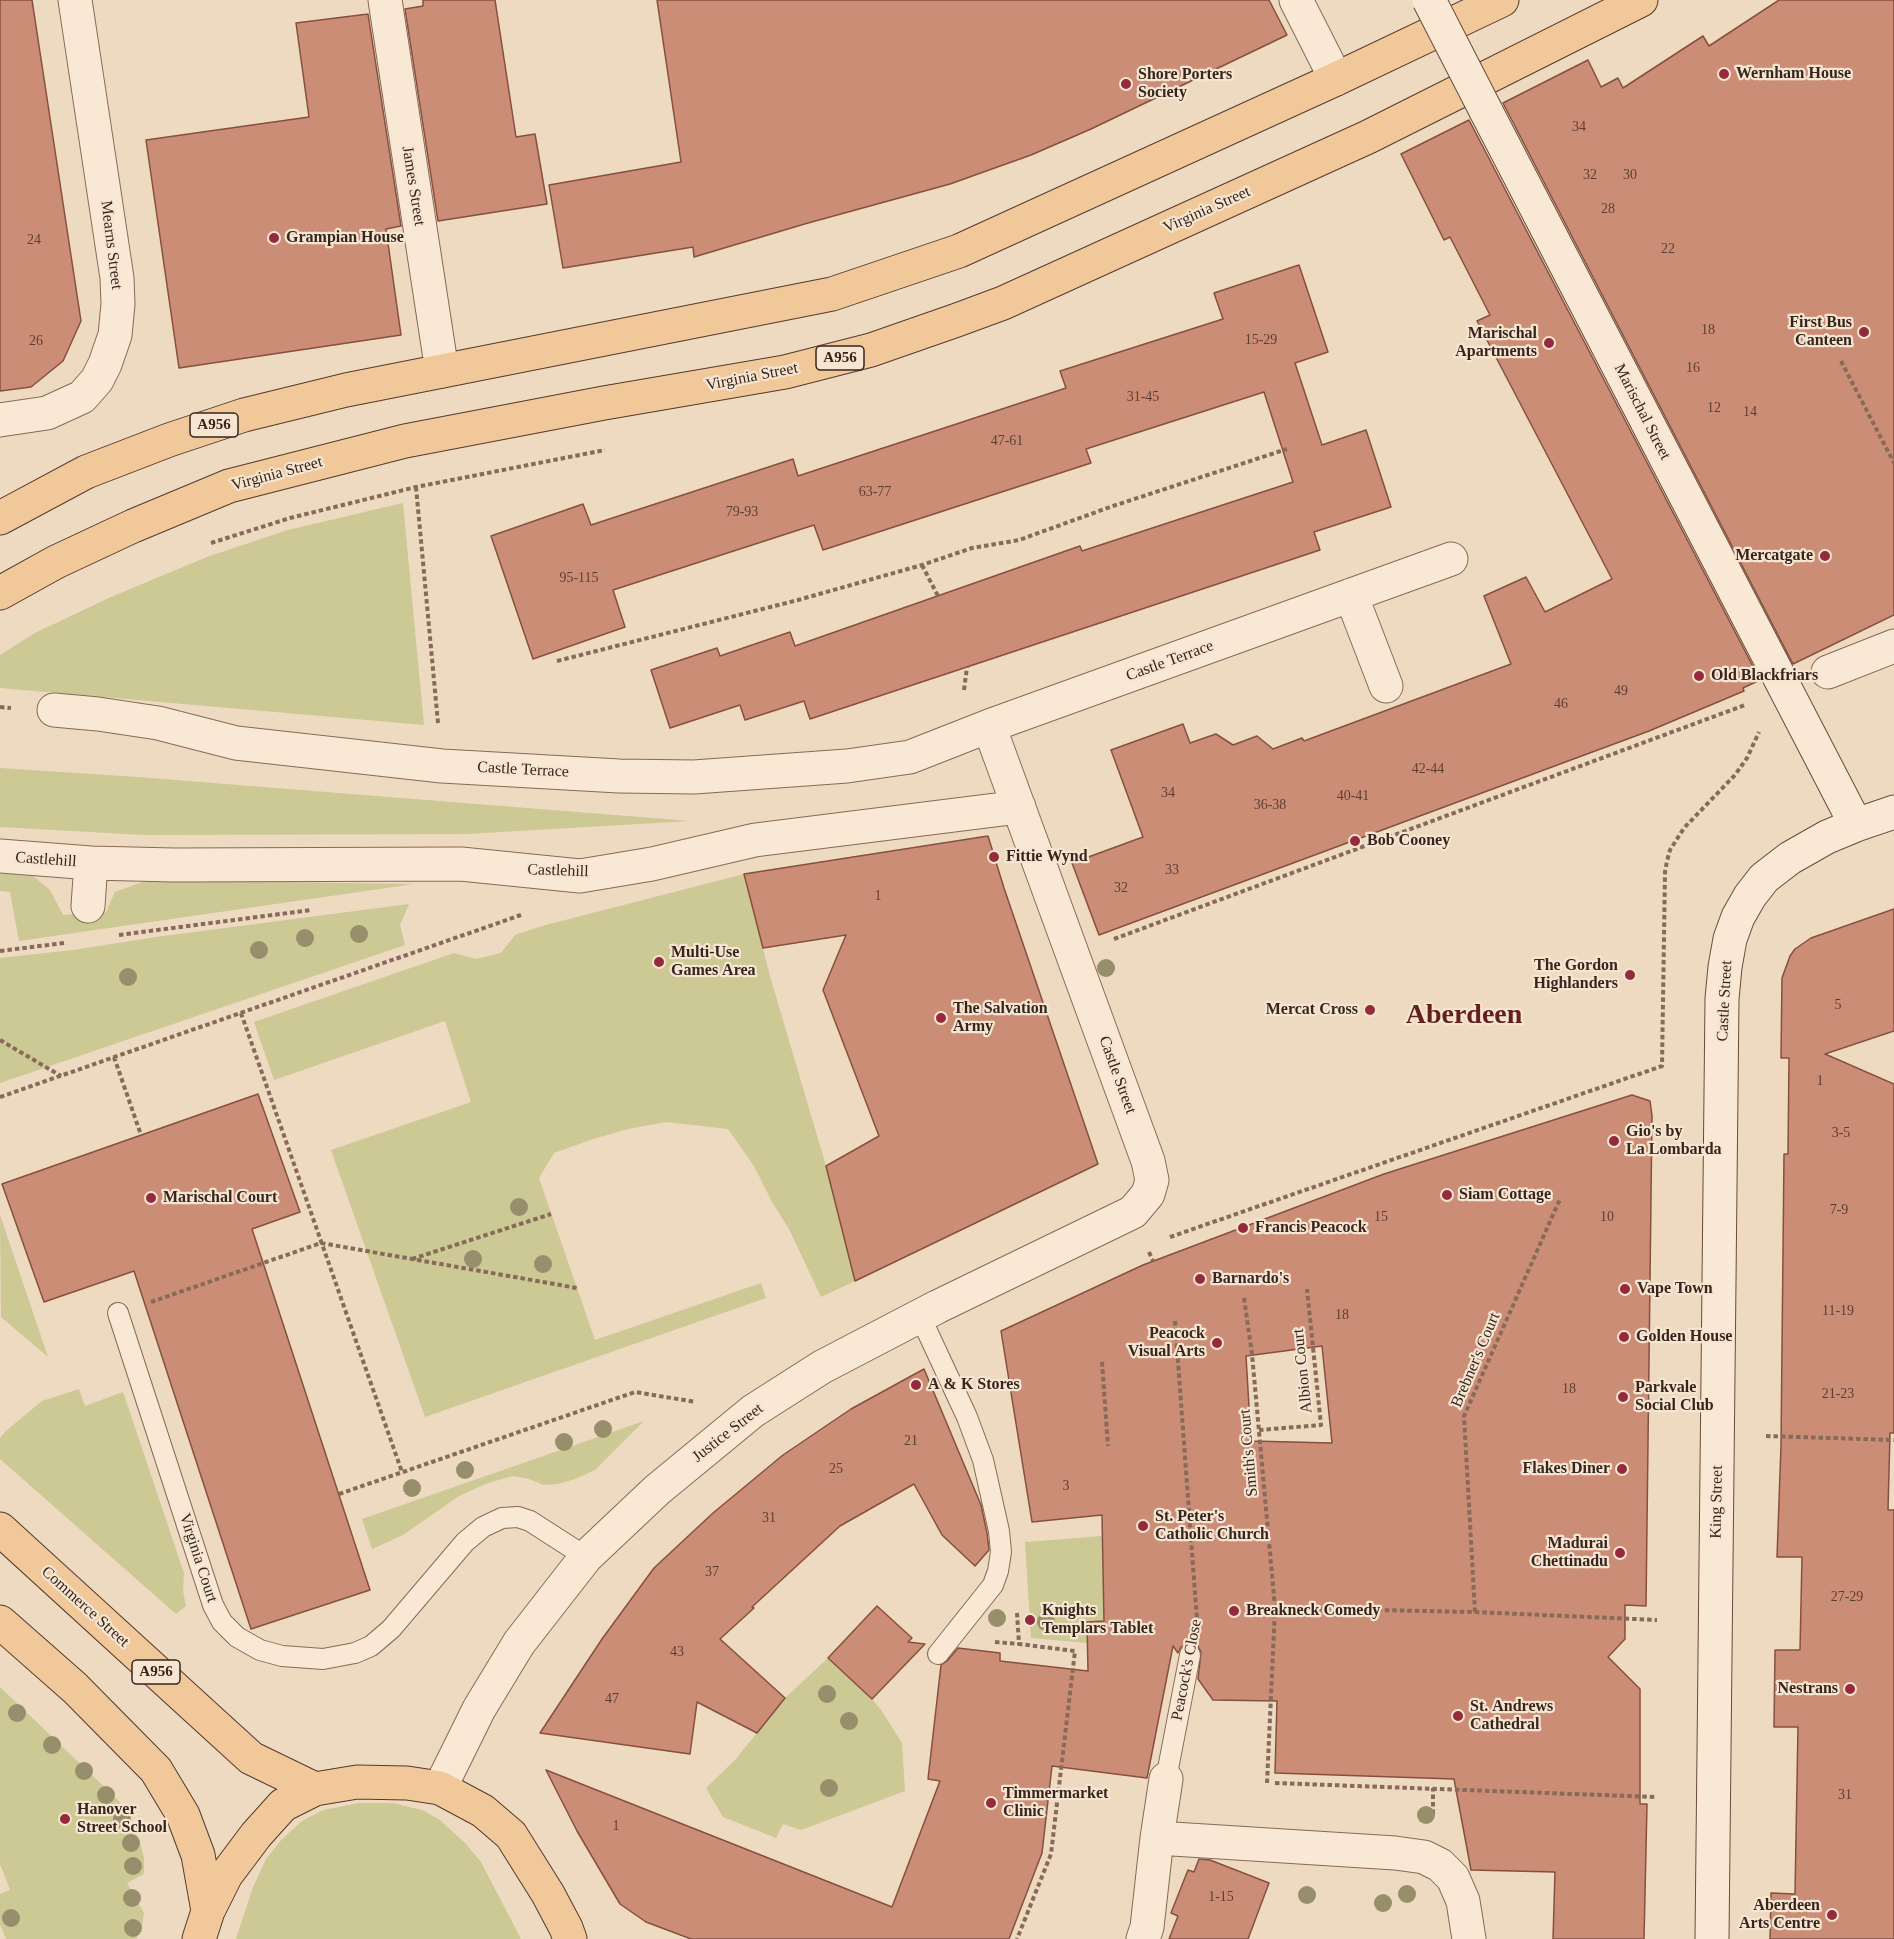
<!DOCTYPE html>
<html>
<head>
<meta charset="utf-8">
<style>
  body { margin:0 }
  canvas { display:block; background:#eed9c1 }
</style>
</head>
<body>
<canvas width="1894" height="1939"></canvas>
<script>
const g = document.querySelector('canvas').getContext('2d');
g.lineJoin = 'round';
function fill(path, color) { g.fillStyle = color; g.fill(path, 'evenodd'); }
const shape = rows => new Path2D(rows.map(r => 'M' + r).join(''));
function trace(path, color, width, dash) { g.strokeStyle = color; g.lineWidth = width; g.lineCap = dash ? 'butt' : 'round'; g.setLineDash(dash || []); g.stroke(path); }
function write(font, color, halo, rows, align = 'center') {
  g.font = font + ' "Times New Roman",serif'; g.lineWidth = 4.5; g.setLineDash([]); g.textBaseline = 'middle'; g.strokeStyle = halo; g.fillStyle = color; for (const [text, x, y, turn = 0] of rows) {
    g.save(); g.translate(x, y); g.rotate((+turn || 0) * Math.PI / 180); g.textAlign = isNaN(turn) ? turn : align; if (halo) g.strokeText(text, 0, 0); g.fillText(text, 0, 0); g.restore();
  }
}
const green = shape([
  [403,503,424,725,0,688,0,655,35,633,111,597,207,557,288,530],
  [0,768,138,777,690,821,466,834,144,835,0,827],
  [6,872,32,875,50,890,63,915,106,912,115,892,148,880,414,884,19,941,10,892,0,891,0,874],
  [744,874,770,976,826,1166,855,1281,821,1297,789,1229,772,1202,754,1166,728,1129,666,1122,628,1129,593,1139,554,1153,539,1178,595,1340,761,1283,766,1298,425,1417,331,1150,471,1102,445,1021,274,1080,254,1022,454,953,476,959,501,953,515,935,542,926],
  [409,904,400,925,405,945,0,1083,0,958,73,950,156,937],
  [0,1215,48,1357,1,1317],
  [79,1389,85,1406,123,1392,184,1573,183,1591,186,1606,176,1614,0,1459,0,1438,7,1430,42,1401],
  [644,1421,595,1470,575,1479,558,1484,544,1485,529,1479,513,1476,488,1483,459,1496,403,1535,372,1549,362,1519],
  [1102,1536,1104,1606,1109,1621,1087,1622,1087,1643,1031,1638,1025,1542],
  [828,1658,872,1699,881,1710,902,1743,905,1791,801,1830,783,1824,776,1838,723,1817,706,1788,735,1760,785,1698],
  [0,1687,119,1801,127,1813,140,1843,144,1858,144,1874,127,1883,144,1913,142,1925,136,1939,6,1939,0,1924,0,1894,10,1890,0,1864],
  [359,1803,393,1803,422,1810,440,1820,466,1844,481,1862,521,1939,236,1939,253,1887,266,1859,282,1839,302,1821,323,1810]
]);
const building = shape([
  [0,0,32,0,81,321,63,361,31,387,0,391,0,0],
  [423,0,495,0,516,137,535,134,547,204,438,221,405,9,423,6,423,0],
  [657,0,1269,0,1287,35,1091,129,1031,155,950,184,808,223,694,257,693,247,563,268,549,185,681,162,657,0],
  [1779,0,1894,0,1894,615,1793,664,1503,103,1588,60,1601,87,1618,78,1623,88,1703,36,1709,46,1779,0],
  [368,14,401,226,386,229,401,335,179,368,146,140,309,117,296,23,368,14],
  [1469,120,1760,680,1743,688,1744,691,1649,731,1099,935,1072,863,1143,837,1111,750,1183,724,1190,743,1216,734,1233,745,1257,736,1273,749,1302,738,1304,741,1511,664,1484,596,1526,577,1545,612,1612,579,1477,321,1490,315,1450,237,1444,240,1401,154,1469,120],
  [1299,265,1328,352,1295,363,1322,445,1366,430,1391,507,1314,532,1320,550,810,719,804,701,745,720,740,705,670,728,651,670,717,648,720,656,790,632,795,646,1080,546,1082,551,1293,482,1264,392,1086,449,1091,463,823,550,814,525,613,590,625,627,533,659,491,536,583,504,591,525,793,459,798,476,1066,388,1060,371,1223,319,1214,293,1299,265],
  [988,836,1004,888,1098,1164,855,1281,826,1166,879,1136,823,990,846,935,763,948,744,874,988,836],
  [1894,909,1894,1031,1825,1054,1894,1084,1894,1433,1890,1433,1888,1510,1894,1510,1894,1939,1770,1939,1771,1893,1795,1894,1798,1727,1774,1727,1775,1650,1800,1650,1802,1557,1777,1557,1781,1446,1784,1154,1788,1154,1789,1058,1781,1058,1782,978,1790,956,1795,949,1811,938,1894,909],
  [258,1094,300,1212,252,1229,370,1590,251,1629,134,1271,44,1302,2,1184,258,1094],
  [1632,1095,1650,1101,1652,1116,1646,1606,1625,1605,1625,1639,1608,1657,1640,1689,1640,1804,1647,1804,1644,1939,1553,1939,1555,1872,1471,1870,1454,1779,1275,1773,1277,1701,1213,1700,1198,1679,1201,1652,1198,1646,1192,1643,1181,1647,1178,1653,1173,1646,1147,1778,1052,1766,1042,1853,1009,1939,691,1939,646,1922,620,1904,577,1831,546,1770,892,1907,940,1781,928,1779,941,1665,947,1661,958,1648,1000,1653,1000,1661,1088,1671,1087,1622,1104,1621,1102,1515,1032,1522,1001,1331,1143,1265,1384,1174,1632,1095],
  [1322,1346,1332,1443,1251,1441,1246,1356,1322,1346],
  [924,1369,981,1505,987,1533,989,1550,975,1566,942,1535,914,1484,840,1526,752,1607,754,1608,720,1639,785,1698,757,1733,697,1702,690,1754,540,1733,602,1639,654,1568,713,1513,783,1455,851,1409,924,1369],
  [877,1606,912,1638,908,1642,925,1644,872,1699,828,1658,877,1606],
  [1199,1859,1210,1860,1269,1883,1248,1939,1169,1939,1178,1916,1171,1913,1188,1870,1194,1872,1199,1859]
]);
const path = shape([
  [1841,361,1894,463],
  [416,487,438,723],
  [211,543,290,518,416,487,605,450],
  [922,565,938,596],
  [557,661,798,600,922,565,972,548,1019,540,1113,506,1287,449],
  [964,690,967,667],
  [0,707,11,708],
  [119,935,311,910],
  [1114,939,1745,705],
  [0,951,64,943],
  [241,1013,402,1472],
  [0,1040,61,1076],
  [114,1057,141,1135],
  [0,1097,521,915],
  [1170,1237,1662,1066,1665,872,1667,861,1670,850,1684,828,1735,775,1747,758,1759,732],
  [1149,1252,1153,1261],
  [412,1259,551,1214],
  [1244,1298,1252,1354,1275,1608],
  [151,1302,321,1243,577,1288],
  [1175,1321,1197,1620],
  [1102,1362,1108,1446],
  [1259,1430,1321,1425,1307,1289],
  [1766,1436,1894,1440],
  [339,1494,635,1392,696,1402],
  [1475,1612,1464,1416,1560,1199],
  [1017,1613,1019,1644,1075,1651,1051,1854,1017,1939],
  [995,1642,1019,1644],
  [1267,1783,1275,1608,1475,1612,1657,1620],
  [1275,1783,1656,1797],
  [1433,1814,1433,1788]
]);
const lane = shape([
  [118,1313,213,1605,222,1622,237,1637,260,1650,282,1656,323,1659,355,1653,371,1646,391,1629,465,1542,483,1527,502,1518,518,1517,530,1521,586,1557],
  [920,1316,967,1417,983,1460,999,1531,1001,1552,998,1571,993,1585,938,1654],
  [1166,1779,1190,1655]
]);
const street = shape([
  [385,0,442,371],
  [1296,0,1336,79],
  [0,420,47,413,82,397,97,380,105,364,115,335,118,304,117,278,75,0],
  [1351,595,1386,686],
  [1828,672,1894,646],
  [54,710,98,714,158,723,236,743,442,766,619,776,694,777,847,766,910,757,989,726,1451,559],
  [0,856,91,863,174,865,461,864,580,876,652,864,755,840,1019,807],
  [88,906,91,863],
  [440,1788,479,1709,519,1643,586,1557,657,1490,753,1411,822,1367,937,1307,1133,1212,1148,1194,1152,1180,1148,1161,989,726],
  [1157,1838,1395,1853,1424,1857,1440,1865,1453,1878,1463,1901,1469,1939],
  [1143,1939,1147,1927,1157,1838,1166,1779]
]);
const secondary = shape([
  [1486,111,1856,825],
  [1712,1939,1722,999,1725,967,1730,939,1738,917,1750,896,1764,878,1790,858,1827,837,1856,825,1894,812]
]);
const primary = shape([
  [0,518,86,472,169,440,244,415,346,390,832,294,897,272,959,251,1336,79,1502,0],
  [0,593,56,562,133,526,229,486,405,441,604,403,785,372,871,350,957,320,1003,303,1368,137,1641,0],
  [0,1529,251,1758,315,1789],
  [0,1622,75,1688,156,1770,183,1815,198,1855,208,1911],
  [199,1939,208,1911,226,1875,256,1835,283,1805,315,1789,357,1782,407,1783,440,1788,483,1811,511,1835,548,1894,566,1928,570,1939]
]);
const secondaryBridge = shape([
  [1429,0,1486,111]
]);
const trees = [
  [359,934],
  [305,938],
  [259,950],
  [1106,968],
  [128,977],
  [519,1207],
  [473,1259],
  [543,1264],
  [603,1429],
  [564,1442],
  [465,1470],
  [412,1488],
  [997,1618],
  [1046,1622],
  [827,1694],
  [17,1713],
  [849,1721],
  [52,1745],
  [84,1771],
  [829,1788],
  [106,1795],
  [1426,1815],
  [122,1819],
  [131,1843],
  [133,1866],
  [1407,1894],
  [1307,1895],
  [132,1898],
  [1383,1903],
  [11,1918],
  [133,1928]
];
const markers = [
  [1724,74,6,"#96293b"],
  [1126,84,6,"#96293b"],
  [274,238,6,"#96293b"],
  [1864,332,6,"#96293b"],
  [1549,343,6,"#96293b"],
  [1825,556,6,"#96293b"],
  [1699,676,6,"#96293b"],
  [1355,841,6,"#96293b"],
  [994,857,6,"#96293b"],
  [659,962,6,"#96293b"],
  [1630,975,6,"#96293b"],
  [1370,1010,6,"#96293b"],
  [941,1018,6,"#96293b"],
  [1614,1141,6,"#96293b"],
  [1447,1195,6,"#96293b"],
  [151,1198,6,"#96293b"],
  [1243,1228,6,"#96293b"],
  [1200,1279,6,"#96293b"],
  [1625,1289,6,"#96293b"],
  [1624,1337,6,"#96293b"],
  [1217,1343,6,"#96293b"],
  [916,1385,6,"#96293b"],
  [1623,1397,6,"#96293b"],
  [1622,1469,6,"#96293b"],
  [1143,1526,6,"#96293b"],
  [1620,1553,6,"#96293b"],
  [1234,1611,6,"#96293b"],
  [1030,1620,6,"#96293b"],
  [1850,1689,6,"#96293b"],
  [1458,1716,6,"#96293b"],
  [991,1803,6,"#96293b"],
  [65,1819,6,"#96293b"],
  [1832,1915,6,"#96293b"]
];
const numberNames = [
  ["34",1579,127],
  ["32",1590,175],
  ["30",1630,175],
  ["28",1608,209],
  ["24",34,240],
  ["22",1668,249],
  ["18",1708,330],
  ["15-29",1261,340],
  ["26",36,341],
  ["16",1693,368],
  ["31-45",1143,397],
  ["12",1714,408],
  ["14",1750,412],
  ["47-61",1007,441],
  ["63-77",875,492],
  ["79-93",742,512],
  ["95-115",579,578],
  ["49",1621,691],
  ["46",1561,704],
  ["42-44",1428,769],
  ["34",1168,793],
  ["40-41",1353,796],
  ["36-38",1270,805],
  ["33",1172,870],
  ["32",1121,888],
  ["1",878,896],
  ["5",1838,1005],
  ["1",1820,1081],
  ["3-5",1841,1133],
  ["7-9",1839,1210],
  ["15",1381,1217],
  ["10",1607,1217],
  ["11-19",1838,1311],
  ["18",1342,1315],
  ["18",1569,1389],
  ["21-23",1838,1394],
  ["21",911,1441],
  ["25",836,1469],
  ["3",1066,1486],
  ["31",769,1518],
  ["37",712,1572],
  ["27-29",1847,1597],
  ["43",677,1652],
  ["47",612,1699],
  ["31",1845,1795],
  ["1",616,1826],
  ["1-15",1221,1897]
];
const shields = [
  [840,358,48],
  [214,425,48],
  [156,1672,48]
];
const shieldNames = [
  ["A956",840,358],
  ["A956",214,425],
  ["A956",156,1672]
];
const poiNames = [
  ["Wernham House",1736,74],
  ["Shore Porters",1138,75],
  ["Society",1138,93],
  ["Grampian House",286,238],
  ["First Bus",1852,323,"right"],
  ["Canteen",1852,341,"right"],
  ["Marischal",1537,334,"right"],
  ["Apartments",1537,352,"right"],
  ["Mercatgate",1813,556,"right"],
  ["Old Blackfriars",1711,676],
  ["Bob Cooney",1367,841],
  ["Fittie Wynd",1006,857],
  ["Multi-Use",671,953],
  ["Games Area",671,971],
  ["The Gordon",1618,966,"right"],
  ["Highlanders",1618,984,"right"],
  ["The Salvation",953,1009],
  ["Army",953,1027],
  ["Mercat Cross",1358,1010,"right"],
  ["Gio's by",1626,1132],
  ["La Lombarda",1626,1150],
  ["Siam Cottage",1459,1195],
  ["Marischal Court",163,1198],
  ["Francis Peacock",1255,1228],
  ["Barnardo's",1212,1279],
  ["Vape Town",1637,1289],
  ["Peacock",1205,1334,"right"],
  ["Visual Arts",1205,1352,"right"],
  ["Golden House",1636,1337],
  ["A & K Stores",928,1385],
  ["Parkvale",1635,1388],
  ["Social Club",1635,1406],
  ["Flakes Diner",1610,1469,"right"],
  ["St. Peter's",1155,1517],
  ["Catholic Church",1155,1535],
  ["Madurai",1608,1544,"right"],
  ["Chettinadu",1608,1562,"right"],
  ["Knights",1042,1611],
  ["Templars Tablet",1042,1629],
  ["Breakneck Comedy",1246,1611],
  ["Nestrans",1838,1689,"right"],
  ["St. Andrews",1470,1707],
  ["Cathedral",1470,1725],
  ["Timmermarket",1003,1794],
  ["Clinic",1003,1812],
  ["Hanover",77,1810],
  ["Street School",77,1828],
  ["Aberdeen",1820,1906,"right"],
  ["Arts Centre",1820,1924,"right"]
];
const streetNames = [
  ["James Street",413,186,81],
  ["Virginia Street",1207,210,-24],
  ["Mearns Street",111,245,83],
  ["Virginia Street",752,377,-11],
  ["Marischal Street",1642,412,63],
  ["Virginia Street",277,474,-15],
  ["Castle Terrace",1170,661,-20],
  ["Castle Terrace",523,770,3],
  ["Castlehill",46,860,4],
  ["Castlehill",558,871,2],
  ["Castle Street",1725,1001,-87],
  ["Castle Street",1117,1075,70],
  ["Brebner's Court",1476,1360,-67],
  ["Albion Court",1303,1371,-96],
  ["Justice Street",728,1433,-38],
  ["Smith's Court",1249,1453,-95],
  ["King Street",1717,1502,-89],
  ["Virginia Court",198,1558,72],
  ["Commerce Street",85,1607,42],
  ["Peacock's Close",1187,1670,-79]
];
const townNames = [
  ["Aberdeen",1464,1016]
];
fill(green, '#ccc995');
fill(building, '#cc8d77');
trace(building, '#86503f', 1.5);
trace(lane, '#876a59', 22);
trace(street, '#876a59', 35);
trace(secondary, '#694b3c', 35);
trace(primary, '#55392d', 35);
trace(path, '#876a59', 4, [4.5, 3]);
trace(lane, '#f9e8d4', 20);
trace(street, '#f9e8d4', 33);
trace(secondary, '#f9e8d4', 33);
trace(primary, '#f1c899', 33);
trace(secondaryBridge, '#694b3c', 35, []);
trace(secondaryBridge, '#f9e8d4', 33);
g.fillStyle = '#978f6b';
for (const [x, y] of trees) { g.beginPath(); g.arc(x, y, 9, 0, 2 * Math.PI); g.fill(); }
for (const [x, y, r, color] of markers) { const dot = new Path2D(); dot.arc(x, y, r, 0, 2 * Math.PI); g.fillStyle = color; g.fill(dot); trace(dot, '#f5e5d1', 2); }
write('14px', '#5c3f34', null, numberNames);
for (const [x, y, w] of shields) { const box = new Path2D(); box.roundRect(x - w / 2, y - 12, w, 24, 4.5); g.fillStyle = '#f5e5d1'; g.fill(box); trace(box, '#37251d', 1.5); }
write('bold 15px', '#37251d', null, shieldNames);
write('bold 16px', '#37251d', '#f5e5d1', poiNames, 'left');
write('16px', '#37251d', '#f5e5d1', streetNames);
write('bold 28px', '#63201d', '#f5e5d1', townNames);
</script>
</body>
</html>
